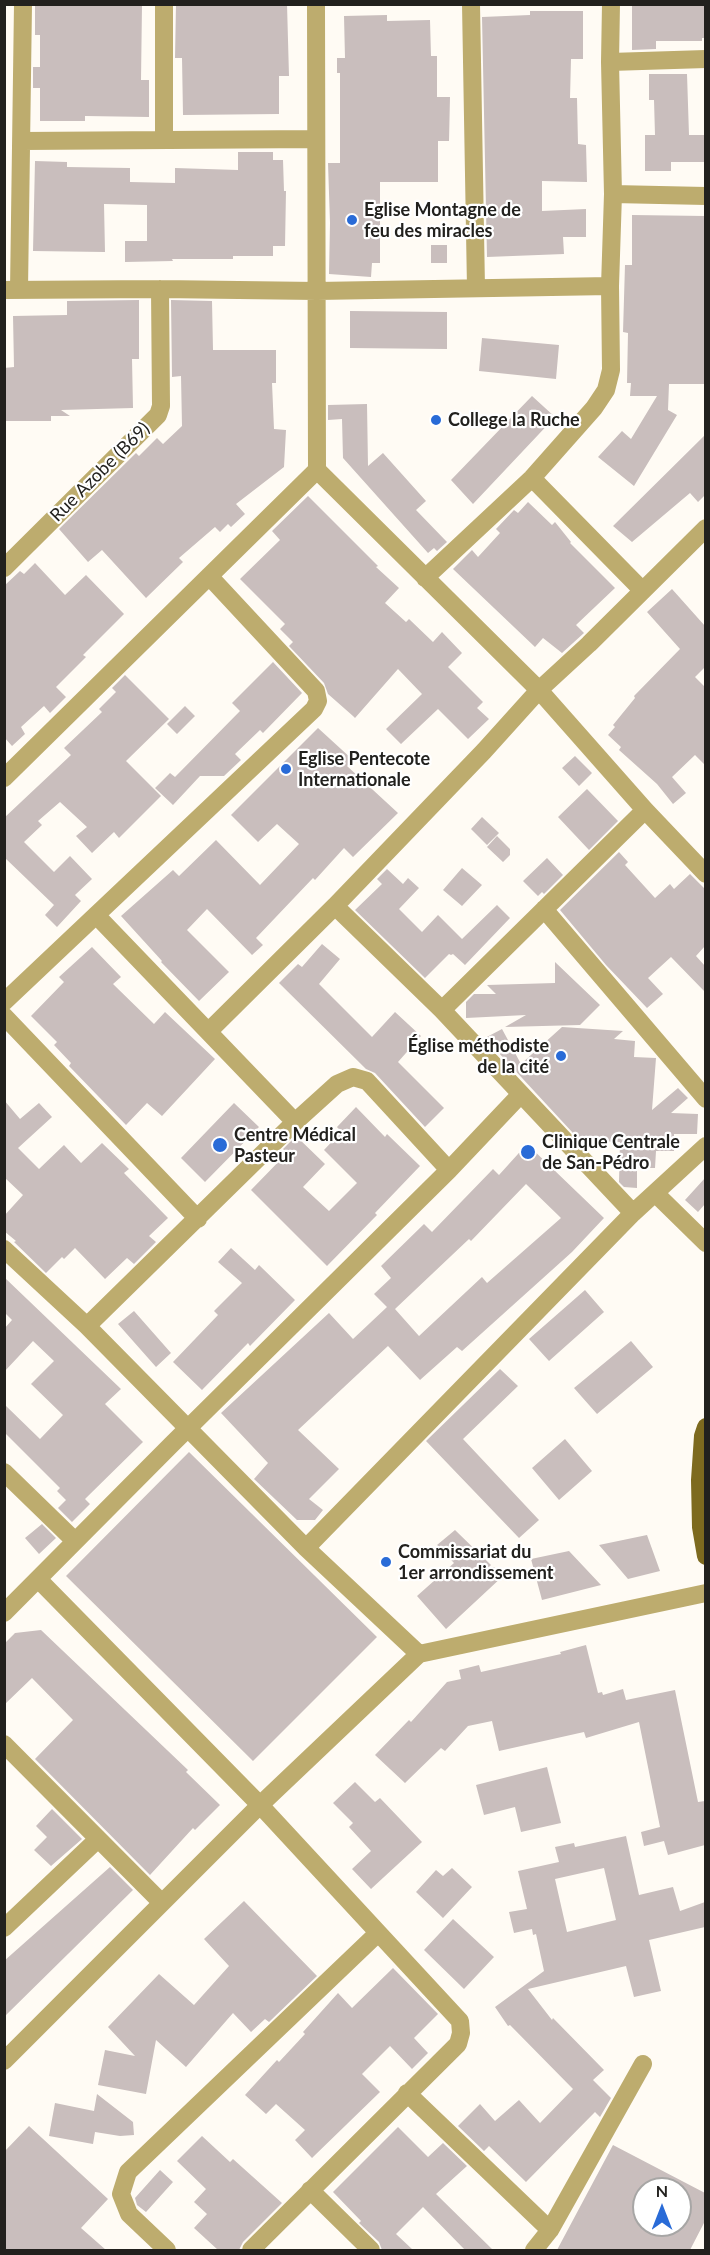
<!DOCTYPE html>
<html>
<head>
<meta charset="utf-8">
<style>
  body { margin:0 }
  #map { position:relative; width:710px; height:2255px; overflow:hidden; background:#fffbf4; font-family:Lato,sans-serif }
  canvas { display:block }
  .frame { position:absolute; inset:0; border:6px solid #22211e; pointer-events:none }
  .north { position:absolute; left:632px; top:2177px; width:60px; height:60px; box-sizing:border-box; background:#fff; border:2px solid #a7a6a5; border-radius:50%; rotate:0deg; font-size:16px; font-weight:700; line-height:24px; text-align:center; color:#22211e }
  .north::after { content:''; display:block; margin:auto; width:21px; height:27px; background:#296bd7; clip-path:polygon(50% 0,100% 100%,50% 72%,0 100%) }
</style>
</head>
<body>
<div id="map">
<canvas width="710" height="2255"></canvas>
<div class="frame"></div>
<div class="north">N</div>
</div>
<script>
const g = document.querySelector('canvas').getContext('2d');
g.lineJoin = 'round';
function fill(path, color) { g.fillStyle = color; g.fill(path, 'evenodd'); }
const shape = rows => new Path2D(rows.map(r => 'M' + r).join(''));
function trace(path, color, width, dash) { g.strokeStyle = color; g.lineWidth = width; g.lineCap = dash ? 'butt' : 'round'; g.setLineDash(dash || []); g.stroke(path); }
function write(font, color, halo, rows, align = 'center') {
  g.font = font + ' Lato,sans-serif'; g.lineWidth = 4.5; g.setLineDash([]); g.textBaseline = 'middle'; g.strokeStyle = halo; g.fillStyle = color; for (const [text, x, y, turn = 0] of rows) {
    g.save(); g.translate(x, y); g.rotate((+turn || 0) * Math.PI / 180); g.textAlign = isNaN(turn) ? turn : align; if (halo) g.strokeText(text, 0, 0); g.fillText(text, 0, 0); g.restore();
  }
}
const building = shape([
  [35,4,142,5,141,80,149,80,149,117,85,116,85,121,40,121,40,88,33,88,33,67,40,67,40,35,35,35],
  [176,4,287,4,289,76,279,76,279,114,183,115,182,58,175,58],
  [632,4,705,4,705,38,702,38,702,41,656,41,656,49,632,50],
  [530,11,583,11,583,59,571,59,570,98,577,98,578,144,586,145,587,182,542,181,542,211,586,209,586,237,563,237,564,254,487,257,482,17,530,15],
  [387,15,387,21,430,20,431,56,437,56,437,97,450,97,449,141,438,141,438,182,380,182,380,263,372,263,371,277,329,274,330,223,328,163,340,163,340,73,337,73,337,58,345,58,344,16],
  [649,74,687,74,689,135,705,135,705,162,671,162,671,171,645,171,645,135,655,135,654,100,649,100],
  [238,152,273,152,273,160,283,160,284,191,286,191,285,246,273,246,273,256,233,256,233,259,172,259,173,261,125,262,125,241,147,241,147,205,104,204,105,252,33,251,35,161,67,162,67,167,130,168,130,182,175,183,175,168,238,170],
  [632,215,705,216,705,384,669,384,668,410,677,415,634,486,598,457,622,431,631,439,657,396,630,396,631,383,627,383,628,333,623,332,625,265,632,265],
  [431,245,447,245,447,263,431,263],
  [139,300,139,359,132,359,133,408,61,410,70,416,51,416,51,421,4,421,4,368,14,367,13,316,67,315,67,301],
  [171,300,212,301,213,350,276,350,276,383,272,383,274,429,286,430,284,467,236,504,245,514,231,527,228,524,220,532,215,527,179,558,183,562,146,598,102,550,88,562,59,529,136,453,139,456,157,438,163,444,182,426,181,376,172,377],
  [350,311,447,312,447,349,350,348],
  [482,338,559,345,556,379,479,371],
  [532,396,555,417,473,504,451,480],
  [367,404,368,466,383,453,426,501,416,510,447,542,437,551,434,548,428,553,343,458,342,419,328,420,328,405],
  [705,435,705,495,698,502,690,493,632,542,613,526],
  [308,496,378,566,376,567,399,588,385,603,406,622,409,619,433,642,442,632,462,653,448,667,483,702,477,708,489,719,468,739,438,709,401,744,386,729,422,694,398,669,355,718,353,716,328,694,324,683,289,646,293,642,280,629,285,624,240,579,280,540,272,531],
  [528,502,552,525,555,522,571,542,570,543,615,588,576,625,584,633,562,653,543,638,535,647,453,569,472,550,478,557,500,533,496,529,514,510,518,513],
  [35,563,65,595,86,575,124,614,83,655,86,657,56,687,66,697,50,713,44,706,21,727,25,734,12,746,4,737,4,586,20,571,24,574],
  [672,589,705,626,705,667,695,677,705,687,705,765,695,755,672,777,686,793,673,804,657,784,619,750,621,747,608,735,615,727,613,725,635,698,634,696,680,649,647,612],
  [273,662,302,693,263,733,260,730,235,754,241,760,224,776,200,776,173,805,155,788,170,773,175,777,240,711,232,703],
  [125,675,169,719,126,761,161,796,119,838,114,832,92,853,76,836,87,827,60,802,38,821,42,825,24,842,54,872,70,856,92,879,75,895,81,901,57,927,45,915,54,905,4,857,4,818,71,755,64,748,102,712,99,709,116,692,112,688],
  [185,706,195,716,177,734,167,724],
  [318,728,353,760,347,766,398,813,353,857,344,848,315,880,313,878,256,938,263,945,252,955,207,909,187,930,229,972,199,1001,161,962,162,961,121,916,173,870,179,876,216,840,260,885,299,844,277,824,258,842,231,815],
  [575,756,592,773,579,786,562,768],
  [587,789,618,821,589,850,558,817],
  [482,817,499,833,487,845,471,829],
  [497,836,510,849,510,855,503,862,487,847],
  [619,852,628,862,625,865,655,898,670,884,674,889,690,874,705,889,705,946,696,956,705,966,705,992,671,957,648,978,663,994,647,1008,606,965,560,910],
  [547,858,563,875,544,894,542,892,538,896,523,881],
  [462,868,482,885,462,906,443,890],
  [387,869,403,884,408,878,419,888,399,909,422,932,438,915,462,939,497,905,510,918,465,965,453,954,451,955,449,954,425,978,355,910,382,884,377,879],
  [322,944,340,959,319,984,372,1037,395,1012,421,1036,398,1062,444,1108,425,1127,375,1073,366,1069,279,983,298,964,302,967],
  [92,947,121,977,113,984,154,1024,165,1012,215,1059,162,1116,147,1103,126,1125,69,1066,71,1063,54,1045,57,1042,31,1016,64,982,59,977],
  [555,962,600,1005,580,1025,505,1027,526,1015,466,1018,466,1002,474,994,496,994,487,985,555,983],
  [562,1027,623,1031,614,1039,635,1041,634,1057,656,1058,652,1110,678,1088,688,1098,671,1113,698,1114,697,1134,674,1134,674,1151,656,1151,655,1168,637,1168,637,1188,624,1187,619,1182,620,1142,592,1141,585,1146,485,1038,502,1029,521,1064],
  [4,1100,20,1119,39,1103,52,1117,18,1148,39,1169,64,1145,81,1163,102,1143,129,1169,124,1173,168,1218,149,1236,156,1242,134,1264,127,1258,105,1279,75,1248,64,1259,62,1257,46,1273,14,1242,16,1241,4,1231,4,1216,23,1195,4,1177],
  [234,1103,259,1127,205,1182,181,1158],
  [356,1107,385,1137,387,1134,420,1166,375,1213,377,1215,327,1266,251,1190,287,1153,283,1149,296,1136,325,1164,303,1187,329,1211,357,1183,324,1150,341,1132,337,1127],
  [527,1144,604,1218,572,1252,462,1351,457,1347,420,1380,388,1346,298,1430,339,1469,309,1499,323,1510,315,1520,297,1520,254,1479,268,1463,221,1413,329,1313,353,1339,387,1307,374,1294,391,1278,381,1266,424,1224,432,1232,493,1169,499,1175],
  [526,1184,561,1218,487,1283,482,1277,419,1336,395,1309,469,1239,471,1241],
  [705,1178,705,1204,698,1212,685,1200],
  [231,1248,255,1270,259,1265,295,1300,250,1346,248,1343,202,1390,173,1362,218,1315,214,1311,242,1283,218,1262],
  [4,1277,121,1389,105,1404,143,1442,85,1499,90,1504,72,1522,58,1508,66,1500,57,1491,60,1488,4,1432,4,1404,40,1439,63,1415,31,1384,54,1361,33,1341,4,1372,4,1329,12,1320,4,1312],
  [585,1290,604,1312,549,1361,529,1339],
  [134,1311,171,1353,156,1367,118,1324],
  [631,1341,653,1367,597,1414,574,1388],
  [500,1369,518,1386,463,1439,539,1520,519,1538,426,1441],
  [565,1439,592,1471,559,1500,532,1468],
  [189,1452,377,1637,253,1761,66,1576],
  [42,1524,56,1538,39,1554,25,1538],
  [455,1530,491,1565,487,1569,494,1567,503,1576,446,1629,417,1596,454,1563,437,1545],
  [647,1535,660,1571,628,1579,599,1545],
  [569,1551,601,1585,542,1600,531,1559],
  [41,1630,188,1770,186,1772,220,1805,195,1830,193,1828,150,1875,35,1759,73,1720,32,1678,4,1705,4,1644,15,1633],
  [586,1645,598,1693,602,1692,603,1695,623,1689,626,1700,675,1690,698,1802,705,1801,705,1845,668,1855,664,1841,644,1846,641,1832,660,1827,639,1722,586,1738,584,1732,499,1751,492,1721,468,1726,445,1751,441,1748,405,1783,375,1755,409,1720,411,1722,447,1682,461,1679,459,1670,479,1665,481,1672,561,1654,560,1652],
  [547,1767,561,1823,521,1832,515,1807,484,1815,476,1785],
  [355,1782,375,1802,380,1798,422,1842,371,1889,352,1869,371,1851,349,1827,353,1823,333,1803],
  [52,1809,82,1839,51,1866,34,1850,47,1837,36,1826],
  [626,1836,639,1895,673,1887,680,1911,705,1902,705,1927,649,1940,661,1991,634,1997,626,1966,528,1989,552,2020,553,2018,604,2070,593,2080,611,2098,600,2117,595,2112,526,2182,489,2146,484,2151,458,2126,480,2104,495,2121,519,2100,540,2123,573,2089,510,2025,508,2026,495,2007,544,1971,536,1934,533,1935,532,1929,514,1933,509,1912,527,1909,518,1871,559,1862,555,1847,574,1843,575,1847],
  [604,1868,616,1920,567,1932,555,1879],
  [110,1867,133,1890,4,2017,4,1961],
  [452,1868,472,1887,443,1918,416,1892,436,1870,443,1876],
  [244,1901,317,1976,269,2022,265,2019,251,2032,233,2013,186,2067,156,2040,146,2094,98,2085,105,2050,135,2056,108,2027,159,1974,194,2005,229,1966,204,1939],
  [453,1919,494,1957,464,1989,424,1950],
  [393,1968,438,2014,414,2038,428,2053,412,2069,390,2046,362,2074,380,2092,312,2158,295,2140,305,2130,276,2104,266,2114,245,2095,277,2060,279,2062,305,2034,303,2032,338,1993,352,2008],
  [97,2094,133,2122,134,2135,120,2136,95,2132,93,2144,49,2136,55,2103,94,2111],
  [29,2126,108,2199,81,2228,106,2250,4,2250,4,2152],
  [398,2127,428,2157,443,2143,467,2166,436,2194,493,2250,465,2250,423,2207,396,2234,413,2250,382,2250,379,2242,359,2223,361,2221,333,2192],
  [202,2136,230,2162,233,2159,282,2203,243,2242,239,2250,218,2250,194,2228,207,2214,194,2202,206,2189,177,2161],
  [613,2145,705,2193,705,2221,690,2250,557,2250],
  [644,2189,680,2189,680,2225,644,2225],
  [160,2170,173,2182,146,2212,137,2205,135,2198]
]);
const minor = shape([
  [164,4,164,140],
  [316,4,317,470,539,690,645,810,706,874],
  [471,4,476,288],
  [610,62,706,59],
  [22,141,316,139],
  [613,194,706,196],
  [4,290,160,289,317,291,610,286],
  [19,290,23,4],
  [532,478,642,590],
  [4,568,158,415,161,406,160,289],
  [425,578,532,478,594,408,606,390,611,370,610,286,613,194,610,62,611,4],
  [4,778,317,470],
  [335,906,442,1010,633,1213],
  [544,909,706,1099],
  [96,915,295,1122],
  [4,1002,314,709,318,701,316,691,209,576],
  [442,1010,645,810],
  [4,1016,198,1219],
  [209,1031,335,906,484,751,539,690,589,644,706,528],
  [655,1193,706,1243],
  [4,1249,87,1326,306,1548,419,1654],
  [87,1326,295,1122,337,1084,353,1077,367,1081,449,1170],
  [4,1472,75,1541],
  [306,1548,633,1213,706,1146],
  [38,1579,260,1805,460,2021,461,2033,458,2044,251,2250],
  [4,1613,172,1444,449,1170,521,1094],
  [4,1744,161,1902],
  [4,1928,98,1839],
  [4,2061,260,1805,419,1654,706,1593],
  [407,2093,550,2230],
  [310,2190,371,2250],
  [167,2250,129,2214,121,2194,128,2172,378,1933],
  [534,2250,550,2230,643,2064]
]);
const major = shape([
  [706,1427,703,1436,700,1480,701,1527,706,1556]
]);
const markers = [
  [352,220,6,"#296bd7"],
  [436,420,6,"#296bd7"],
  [286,769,6,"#296bd7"],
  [561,1056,6,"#296bd7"],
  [220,1145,8,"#296bd7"],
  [528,1152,8,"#296bd7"],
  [386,1562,6,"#296bd7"]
];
const poiNames = [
  ["Eglise Montagne de",364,210],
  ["feu des miracles",364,231],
  ["College la Ruche",448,420],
  ["Eglise Pentecote",298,759],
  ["Internationale",298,780],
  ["Église méthodiste",549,1046,"right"],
  ["de la cité",549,1067,"right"],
  ["Centre Médical",234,1135],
  ["Pasteur",234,1156],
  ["Clinique Centrale",542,1142],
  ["de San-Pédro",542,1163],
  ["Commissariat du",398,1552],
  ["1er arrondissement",398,1573]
];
const streetNames = [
  ["Rue Azobe (B69)",100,472,-45]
];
fill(building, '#c9bebd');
trace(minor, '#bdac6e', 18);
trace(major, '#7d6a1f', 18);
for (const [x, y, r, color] of markers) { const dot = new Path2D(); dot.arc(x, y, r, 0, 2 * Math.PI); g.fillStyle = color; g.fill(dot); trace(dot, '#fff', 2); }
write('bold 18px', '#22211e', '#fff', poiNames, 'left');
write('18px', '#22211e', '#fff', streetNames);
</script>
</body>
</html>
